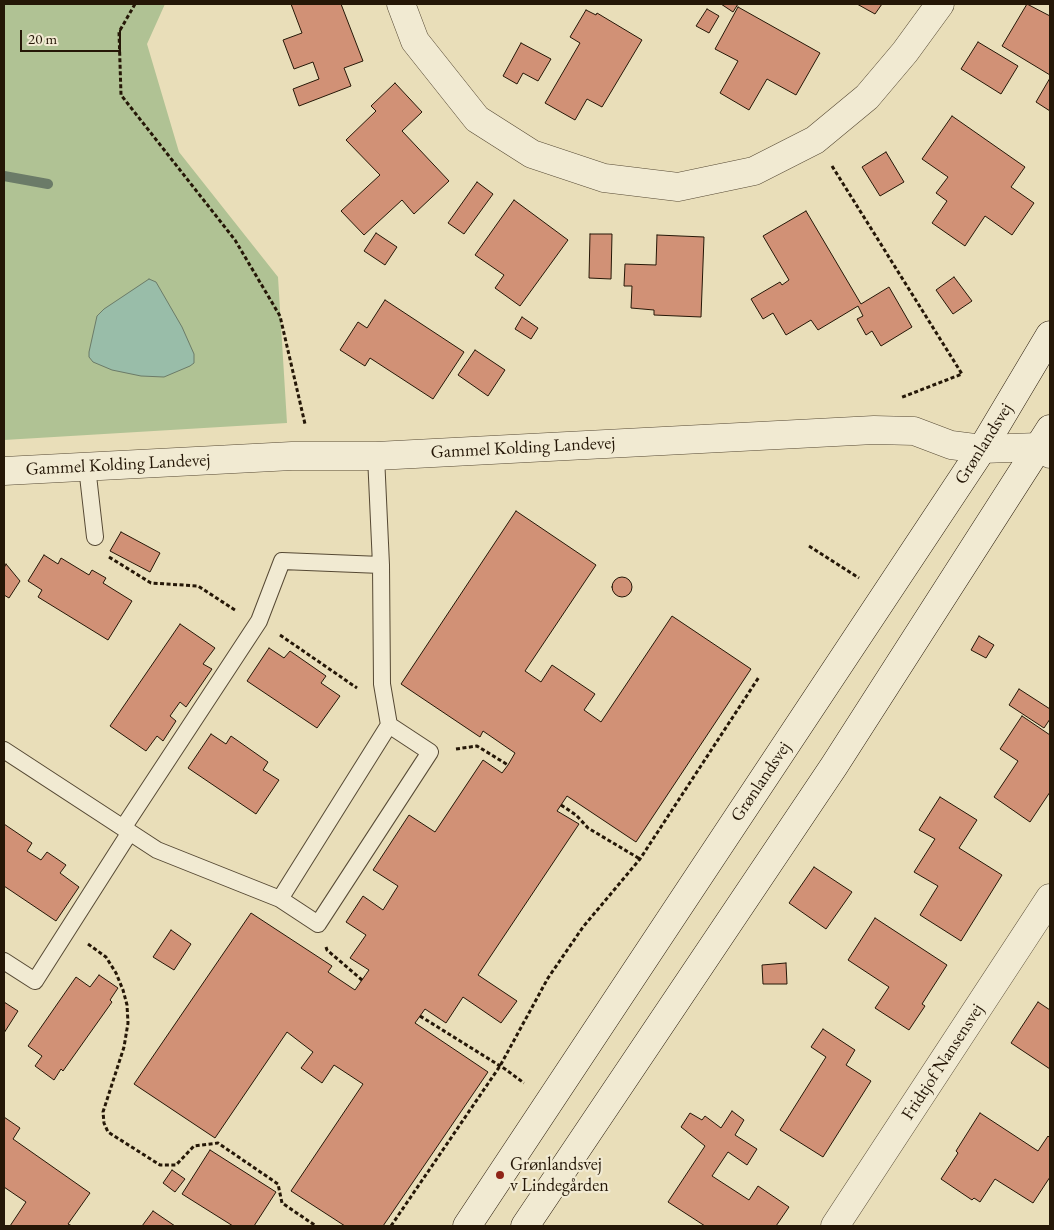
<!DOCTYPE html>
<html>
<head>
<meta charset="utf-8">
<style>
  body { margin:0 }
  #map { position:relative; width:1054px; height:1230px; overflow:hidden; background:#e9deb9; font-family:"EB Garamond",serif }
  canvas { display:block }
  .frame { position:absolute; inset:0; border:5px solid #251707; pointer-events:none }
  .scale { position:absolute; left:20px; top:30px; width:101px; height:22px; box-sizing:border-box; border:2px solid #251707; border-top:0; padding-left:6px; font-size:15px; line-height:18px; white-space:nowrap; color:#251707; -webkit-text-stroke:4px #f1ead2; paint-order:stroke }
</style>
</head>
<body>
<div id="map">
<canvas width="1054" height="1230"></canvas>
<div class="frame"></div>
<div class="scale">20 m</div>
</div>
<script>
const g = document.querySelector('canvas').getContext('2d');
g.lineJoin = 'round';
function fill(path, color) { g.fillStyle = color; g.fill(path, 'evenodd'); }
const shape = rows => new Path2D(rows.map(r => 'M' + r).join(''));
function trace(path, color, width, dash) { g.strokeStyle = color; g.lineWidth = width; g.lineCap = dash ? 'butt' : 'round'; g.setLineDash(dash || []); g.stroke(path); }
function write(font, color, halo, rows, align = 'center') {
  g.font = font + ' "EB Garamond",serif'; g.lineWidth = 4.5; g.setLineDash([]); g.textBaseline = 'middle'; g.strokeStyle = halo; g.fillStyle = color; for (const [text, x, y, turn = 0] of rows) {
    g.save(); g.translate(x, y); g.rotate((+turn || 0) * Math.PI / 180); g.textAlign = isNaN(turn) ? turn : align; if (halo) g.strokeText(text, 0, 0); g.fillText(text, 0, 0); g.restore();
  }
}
const green = shape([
  [4,4,165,4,147,44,179,152,278,277,287,423,4,440]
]);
const water = shape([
  [149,279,156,282,182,327,194,354,194,363,190,366,164,377,141,376,112,370,93,362,89,357,89,352,97,316,104,309,149,279]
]);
const stream = shape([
  [4,176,48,184]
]);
const building = shape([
  [291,4,341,4,363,61,344,68,351,86,299,106,293,89,319,79,313,62,294,69,283,40,302,33,291,4],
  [721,4,738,4,733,12,721,4],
  [857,4,882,4,875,14,857,4],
  [1027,4,1050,16,1050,75,1002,46,1027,4],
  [738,7,820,53,796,95,767,79,749,110,720,93,738,61,715,49,738,7],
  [707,9,719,16,709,33,696,26,707,9],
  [586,10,596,15,597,13,642,40,602,107,587,99,575,120,545,103,580,43,570,37,586,10],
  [978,42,1018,66,1001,94,961,69,978,42],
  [521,43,551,59,538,81,523,73,517,84,503,76,521,43],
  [1050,78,1050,111,1036,102,1050,78],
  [395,83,422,112,402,131,449,181,414,214,402,200,364,235,341,211,380,175,346,140,376,111,371,106,395,83],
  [952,116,1025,167,1011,187,1034,203,1012,235,985,216,965,246,932,223,947,201,936,193,948,177,922,159,952,116],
  [886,152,904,182,880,196,862,167,886,152],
  [477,182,493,194,464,234,448,223,477,182],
  [514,200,568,240,520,306,495,288,504,275,475,255,514,200],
  [806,211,861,304,889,287,912,327,881,346,872,331,866,335,857,319,863,316,858,306,818,330,811,320,786,335,773,313,763,319,751,299,780,282,782,285,789,280,763,236,806,211],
  [376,233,397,247,385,265,364,251,376,233],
  [590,234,612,234,611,279,589,278,590,234],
  [657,235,704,237,701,317,654,315,654,310,631,308,632,286,624,286,625,264,656,265,657,235],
  [954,277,972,301,953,314,936,290,954,277],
  [385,300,464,352,433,399,370,358,365,366,340,350,358,322,367,328,385,300],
  [522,317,538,328,531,339,515,329,522,317],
  [475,350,505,370,488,396,458,375,475,350],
  [516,511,596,565,525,671,541,682,552,665,595,694,584,710,601,722,672,616,751,669,636,842,567,796,557,811,579,824,478,975,517,1001,501,1023,463,997,446,1023,425,1009,415,1023,488,1072,383,1226,345,1226,291,1191,363,1084,334,1065,322,1083,301,1068,313,1052,287,1032,215,1138,134,1084,251,913,332,966,328,972,355,990,369,970,350,958,366,935,346,922,363,896,383,910,398,886,373,870,409,815,435,832,483,760,502,773,508,765,515,753,483,731,480,737,401,684,516,511],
  [121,532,160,553,150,572,110,551,121,532],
  [44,555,58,564,61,558,89,575,92,570,106,578,103,583,132,601,108,640,38,597,42,590,28,581,44,555],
  [6,564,20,581,9,598,4,595,4,568,6,564],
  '612 587a10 10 0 1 1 20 0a10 10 0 1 1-20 0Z',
  [180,624,215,648,203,664,212,669,186,707,180,702,170,716,176,721,163,741,157,736,146,751,110,726,180,624],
  [979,636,994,645,986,658,971,650,979,636],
  [269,648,284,658,290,651,326,676,321,683,340,696,317,728,247,681,269,648],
  [1019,689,1050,709,1050,719,1044,728,1009,705,1019,689],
  [1022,716,1050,735,1050,792,1030,822,994,797,1018,761,1000,749,1022,716],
  [211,734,226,744,231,736,268,762,263,770,279,780,256,814,188,768,211,734],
  [940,797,977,820,959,848,1002,875,961,941,920,915,938,886,914,872,935,839,919,830,940,797],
  [4,824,32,843,27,851,41,860,47,852,66,865,60,873,79,887,56,921,4,886,4,824],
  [814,867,852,892,826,929,789,903,814,867],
  [875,918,947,965,922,1004,925,1006,909,1030,875,1008,889,987,848,960,875,918],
  [171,930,191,944,174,970,153,957,171,930],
  [786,963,787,984,763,984,762,965,786,963],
  [99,975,118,988,110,1000,112,1002,63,1071,61,1069,54,1080,35,1066,42,1056,28,1046,76,977,90,987,99,975],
  [4,1002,18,1011,4,1033,4,1002],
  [1038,1002,1050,1010,1050,1069,1011,1043,1038,1002],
  [823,1029,855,1050,846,1065,871,1081,823,1157,780,1130,826,1057,811,1047,823,1029],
  [732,1111,744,1120,735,1135,757,1149,747,1165,728,1152,712,1176,749,1200,758,1186,789,1207,776,1226,705,1226,668,1202,705,1146,681,1127,690,1113,702,1120,705,1116,721,1128,732,1111],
  [980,1113,1038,1151,1048,1136,1050,1138,1050,1177,1033,1203,995,1179,980,1202,974,1198,972,1200,941,1179,958,1153,956,1151,980,1113],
  [4,1117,20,1128,13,1139,90,1193,68,1224,72,1226,10,1226,26,1202,4,1187,4,1117],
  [210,1150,276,1192,254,1226,233,1226,182,1194,210,1150],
  [172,1170,185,1179,175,1192,163,1183,172,1170],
  [153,1211,175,1226,142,1226,153,1211]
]);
const path = shape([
  [135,4,119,32,121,95,235,240,280,316,305,424],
  [832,166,962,374,900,398],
  [809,546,859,578],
  [109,557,151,583,198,586,235,610],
  [280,635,357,688],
  [456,749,477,746,508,765],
  [561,805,576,815,588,828,640,859],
  [88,944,106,957,116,973,123,990,127,1005,128,1023,124,1047,103,1112,104,1123,108,1132,160,1165,176,1165,194,1146,218,1143,278,1184,282,1203,316,1226],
  [326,947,327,950,362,980],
  [420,1016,505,1069,524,1083],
  [391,1226,500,1066,548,978,583,927,640,859,759,677]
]);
const lane = shape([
  [87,467,95,537],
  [4,750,157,850,280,899,318,924,430,752,389,725,382,684,381,565,376,456],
  [123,828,259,621,282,561,381,565],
  [280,899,389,725],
  [4,961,35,981,130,832]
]);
const street = shape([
  [401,4,415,41,477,119,532,154,604,178,678,187,754,171,815,140,867,97,905,52,940,4],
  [4,471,292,456,376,456,874,430,914,431,951,445,982,449,1039,447,1050,454],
  [835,1226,1050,898]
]);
const secondary = shape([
  [467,1226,982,449,1050,335],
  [525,1226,834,766,1050,429]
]);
const markers = [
  [500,1175,5,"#8f2418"]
];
const streetNames = [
  ["Grønlandsvej",984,444,-58],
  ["Gammel Kolding Landevej",523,448,-3],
  ["Gammel Kolding Landevej",118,465,-3],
  ["Grønlandsvej",761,782,-56],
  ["Fridtjof Nansensvej",943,1062,-57]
];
const poiNames = [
  ["Grønlandsvej",510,1165],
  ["v Lindegården",510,1186]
];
fill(green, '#b0c294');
fill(water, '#99bda9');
trace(water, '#6b7b68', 1);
trace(stream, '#6b7b68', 10);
fill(building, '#d19176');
trace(building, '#251707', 1);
trace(lane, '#564934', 18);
trace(street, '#564934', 29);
trace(secondary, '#251707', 29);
trace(path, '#251707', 3, [4, 2.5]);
trace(lane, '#f1ead2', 16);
trace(street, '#f1ead2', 28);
trace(secondary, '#f1ead2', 28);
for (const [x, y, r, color] of markers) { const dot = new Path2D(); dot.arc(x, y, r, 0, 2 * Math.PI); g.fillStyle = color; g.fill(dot); trace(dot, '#f1ead2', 2); }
write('18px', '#251707', '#f1ead2', streetNames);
write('18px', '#251707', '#f1ead2', poiNames, 'left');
</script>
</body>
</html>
